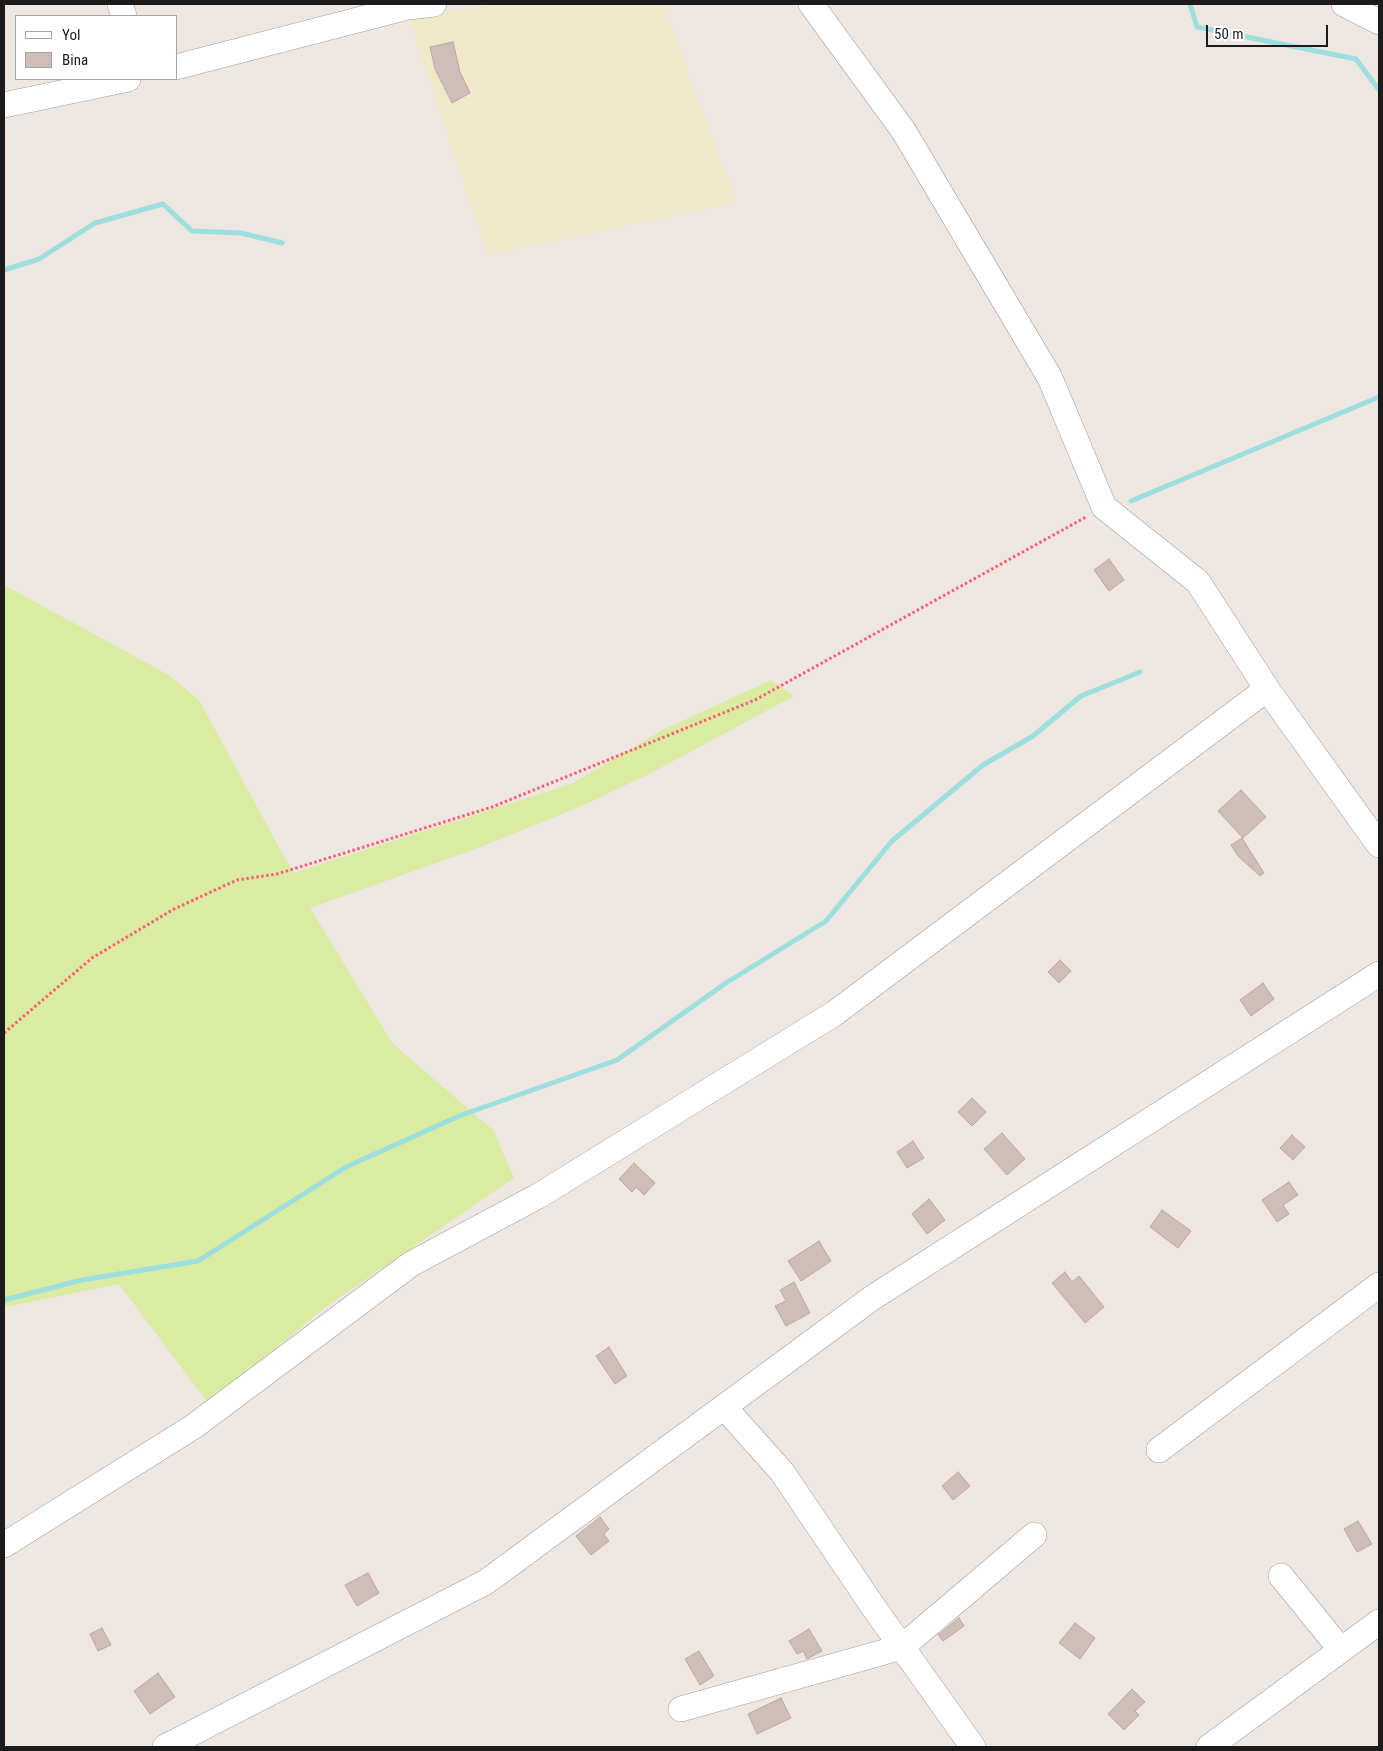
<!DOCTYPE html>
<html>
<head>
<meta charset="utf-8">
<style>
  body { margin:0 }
  #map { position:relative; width:1383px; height:1751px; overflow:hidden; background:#eee6e0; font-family:"Roboto Condensed",sans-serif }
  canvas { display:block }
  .frame { position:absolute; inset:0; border:5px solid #1b1b1b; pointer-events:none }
  .legend { position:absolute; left:15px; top:15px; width:162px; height:65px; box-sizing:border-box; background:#fff; border:1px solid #a4a4a4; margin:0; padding:6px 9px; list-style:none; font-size:15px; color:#1b1b1b }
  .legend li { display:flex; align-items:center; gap:10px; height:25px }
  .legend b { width:25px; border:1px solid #a4a4a4 }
  .scale { position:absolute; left:1206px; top:25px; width:122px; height:22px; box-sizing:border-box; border:2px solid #1b1b1b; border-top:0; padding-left:6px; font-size:15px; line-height:18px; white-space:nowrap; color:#1b1b1b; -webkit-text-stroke:4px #fff; paint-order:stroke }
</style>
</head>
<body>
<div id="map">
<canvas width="1383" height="1751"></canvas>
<div class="frame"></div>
<ul class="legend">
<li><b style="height:6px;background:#fff"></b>Yol</li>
<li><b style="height:14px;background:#cebdb9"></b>Bina</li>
</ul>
<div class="scale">50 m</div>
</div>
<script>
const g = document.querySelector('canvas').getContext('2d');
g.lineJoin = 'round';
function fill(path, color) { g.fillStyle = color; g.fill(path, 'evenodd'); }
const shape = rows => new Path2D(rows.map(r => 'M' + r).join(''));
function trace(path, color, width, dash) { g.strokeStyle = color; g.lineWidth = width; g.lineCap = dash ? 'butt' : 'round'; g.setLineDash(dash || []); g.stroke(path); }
const farmland = shape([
  [491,4,663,4,736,202,488,255,409,21]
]);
const grass = shape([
  [4,585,167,674,199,700,293,873,571,784,663,730,771,680,794,696,651,773,584,805,478,848,310,908,393,1044,493,1130,514,1178,327,1306,208,1403,119,1284,4,1307]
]);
const stream = shape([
  [1190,4,1197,27,1356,59,1379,90],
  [4,270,39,259,95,223,163,204,192,231,241,233,282,243],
  [1131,501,1379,397],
  [4,1300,82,1280,198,1261,346,1167,459,1116,617,1060,726,983,826,921,892,841,983,765,1033,736,1081,696,1140,672]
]);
const building = shape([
  [453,42,460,72,470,93,452,103,435,69,430,47,453,42],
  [1109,559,1124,580,1109,591,1094,570,1109,559],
  [1241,790,1266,817,1243,838,1218,811,1241,790],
  [1242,838,1264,873,1260,876,1238,856,1231,845,1242,838],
  [1060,960,1071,971,1059,983,1048,972,1060,960],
  [1263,983,1274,999,1251,1016,1240,1000,1263,983],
  [972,1098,986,1112,972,1126,958,1112,972,1098],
  [1002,1133,1025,1159,1007,1175,984,1149,1002,1133],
  [1292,1135,1305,1147,1293,1160,1280,1148,1292,1135],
  [913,1141,924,1158,907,1168,897,1152,913,1141],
  [634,1163,655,1183,644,1195,636,1187,632,1192,619,1179,634,1163],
  [1289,1182,1298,1195,1283,1205,1289,1214,1277,1222,1262,1200,1289,1182],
  [929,1199,945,1220,927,1234,912,1214,929,1199],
  [1162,1210,1191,1231,1178,1248,1150,1227,1162,1210],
  [819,1241,831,1261,801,1281,788,1261,819,1241],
  [1065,1272,1072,1282,1079,1276,1104,1307,1085,1323,1052,1283,1065,1272],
  [794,1282,810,1313,786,1326,775,1306,786,1301,780,1290,794,1282],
  [609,1347,627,1376,615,1384,596,1356,609,1347],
  [958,1472,970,1486,953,1500,942,1486,958,1472],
  [600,1517,609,1529,604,1534,609,1541,591,1555,576,1536,600,1517],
  [1358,1521,1372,1544,1357,1552,1344,1529,1358,1521],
  [368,1573,379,1593,357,1606,345,1585,368,1573],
  [959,1618,964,1626,943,1641,938,1635,959,1618],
  [1075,1623,1095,1638,1080,1659,1059,1643,1075,1623],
  [102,1628,111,1645,98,1651,90,1634,102,1628],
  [809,1629,822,1651,807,1659,803,1651,797,1654,789,1641,809,1629],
  [699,1651,714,1676,700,1685,685,1659,699,1651],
  [158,1673,175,1697,150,1714,134,1691,158,1673],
  [1132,1689,1145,1702,1135,1711,1139,1715,1124,1730,1108,1714,1132,1689],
  [781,1698,791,1718,757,1734,748,1714,781,1698]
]);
const path = shape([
  [4,1033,92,958,174,909,237,880,277,874,492,807,755,700,1086,517]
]);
const minor = shape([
  [120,4,124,16],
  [811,4,903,130,1050,378,1104,507,1198,582,1267,689,1379,845],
  [1344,4,1379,22],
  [176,67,408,7,434,4],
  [4,105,128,79],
  [724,1407,782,1472,872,1605,973,1747],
  [1159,1450,1379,1285],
  [4,1545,193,1427,411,1264,540,1195,835,1013,1267,689],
  [1281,1576,1341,1650],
  [681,1709,902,1647,1034,1535],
  [165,1747,486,1582,872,1298,1379,974],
  [1209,1747,1379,1622]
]);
fill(farmland, '#efe8c9');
fill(grass, '#d9eca1');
trace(stream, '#9cdfde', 5);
fill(building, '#cebdb9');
trace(building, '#c0a7a1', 1);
trace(minor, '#9f9f9f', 26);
trace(path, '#ff5f76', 3, [2.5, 2.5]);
trace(minor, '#fff', 25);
</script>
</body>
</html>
